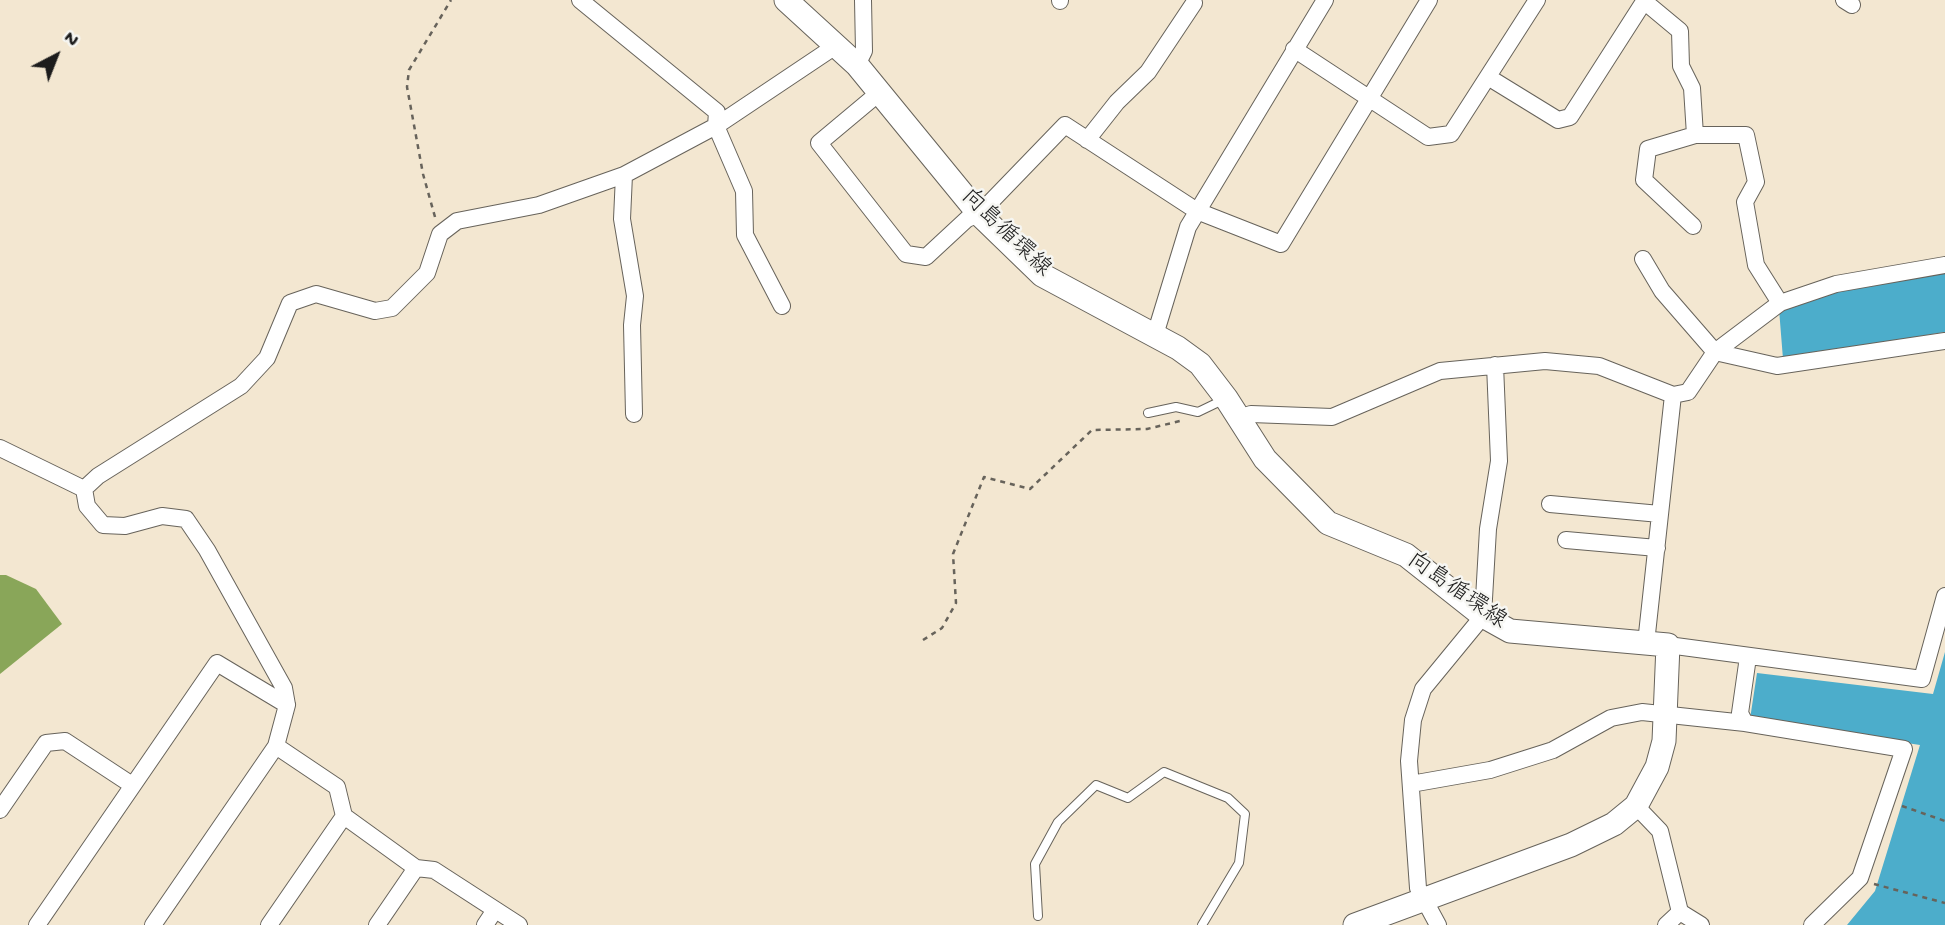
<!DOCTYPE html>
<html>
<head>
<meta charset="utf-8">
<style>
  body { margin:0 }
  #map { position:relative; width:1945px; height:925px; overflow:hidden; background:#f3e7d1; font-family:"Gochi Hand",sans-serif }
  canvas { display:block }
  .north { position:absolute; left:21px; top:21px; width:70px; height:70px; -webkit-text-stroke:5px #f6f6f2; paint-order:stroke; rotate:42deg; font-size:19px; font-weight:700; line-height:28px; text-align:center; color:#1c1c1c }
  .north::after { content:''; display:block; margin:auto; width:24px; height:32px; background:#1c1c1c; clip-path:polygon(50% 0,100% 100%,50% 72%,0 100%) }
</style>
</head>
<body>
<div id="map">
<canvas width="1945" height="925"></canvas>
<div class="north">N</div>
</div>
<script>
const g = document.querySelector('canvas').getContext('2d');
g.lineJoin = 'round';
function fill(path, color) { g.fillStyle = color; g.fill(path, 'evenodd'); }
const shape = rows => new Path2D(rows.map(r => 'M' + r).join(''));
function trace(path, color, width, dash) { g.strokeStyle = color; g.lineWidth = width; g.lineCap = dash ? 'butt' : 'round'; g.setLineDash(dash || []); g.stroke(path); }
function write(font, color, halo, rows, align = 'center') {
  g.font = font + ' "Gochi Hand","Klee One",sans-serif'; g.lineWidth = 5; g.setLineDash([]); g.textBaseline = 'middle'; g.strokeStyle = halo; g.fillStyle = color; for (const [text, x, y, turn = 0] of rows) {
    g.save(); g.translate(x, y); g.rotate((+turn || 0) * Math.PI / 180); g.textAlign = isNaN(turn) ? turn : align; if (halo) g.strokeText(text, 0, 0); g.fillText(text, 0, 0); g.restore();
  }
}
const forest = shape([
  [0,575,6,575,36,589,62,624,0,674]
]);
const water = shape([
  [1945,273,1945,332,1783,359,1779,309,1840,290],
  [1945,652,1945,925,1847,925,1875,891,1920,745,1750,719,1757,673,1933,694]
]);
const path = shape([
  [435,217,423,174,407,87,409,70,451,0],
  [923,640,942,628,956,603,953,554,984,477,1030,489,1092,430,1147,429,1180,421],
  [1902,806,1945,821],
  [1874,884,1945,903]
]);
const service = shape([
  [1148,413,1176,407,1198,412,1225,399],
  [1038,916,1035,864,1058,822,1096,785,1128,798,1164,772,1228,798,1245,814,1239,863,1202,925]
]);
const minor = shape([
  [580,0,717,112,716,126,744,191,745,235,782,306],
  [1060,0,1060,1],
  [1844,0,1852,5],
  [1644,1,1680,31,1681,66,1692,88,1695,135],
  [1294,49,1428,137,1451,134,1537,0],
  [857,65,864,51,863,0],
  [1488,77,1558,120,1570,117,1645,0],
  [880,92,819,143,906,254,926,257,967,219,979,214,1065,125,1197,211,1281,244,1429,0],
  [1087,140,1117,102,1148,72,1194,3],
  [624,175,622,219,635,296,632,325,634,414],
  [1693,226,1644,180,1648,149,1695,135,1746,135,1756,182,1745,202,1756,265,1780,303],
  [1643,259,1662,291,1715,352,1777,366,1945,341],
  [1155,335,1188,227,1325,0],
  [1238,418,1251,414,1332,417,1440,371,1545,361,1599,366,1673,395,1688,392,1715,352,1780,303,1836,284,1945,265],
  [0,448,84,489],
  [1550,504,1660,514],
  [1566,540,1657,548],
  [1646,643,1673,395],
  [1668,645,1922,679,1945,596],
  [1748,657,1740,713,1745,723,1904,749,1860,878,1812,925],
  [287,705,284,688,207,550,186,519,162,516,125,526,103,525,87,506,84,489,98,476,241,386,267,358,290,303,316,294,375,311,392,308,427,273,440,234,457,221,539,205,624,175,716,126,837,45],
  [1411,784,1490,770,1553,750,1611,718,1642,712,1745,723],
  [1636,806,1660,831,1680,912,1701,925],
  [0,810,46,743,65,741,132,785],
  [344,816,416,868],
  [37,925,217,663,287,705,276,746,153,925],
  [269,925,344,816,337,787,276,746],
  [377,925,416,868,434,870,519,925],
  [485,925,495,910],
  [1438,925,1418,888,1409,761,1413,720,1423,689,1483,616,1488,529,1499,461,1495,365],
  [1666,925,1680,912]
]);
const secondary = shape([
  [786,0,857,65,979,214,1042,275,1178,348,1200,364,1226,398,1265,459,1328,523,1406,555,1483,616,1510,631,1668,645,1664,741,1657,767,1636,806,1614,824,1571,845,1355,925]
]);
const streetNames = [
  ["向島循環線",1005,234,44],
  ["向島循環線",1456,592,35]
];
fill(forest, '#89a659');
fill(water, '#4cadcb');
trace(service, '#67635b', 10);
trace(minor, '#67635b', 18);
trace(secondary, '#67635b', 25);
trace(path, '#67635b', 2.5, [5, 5]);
trace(service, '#fff', 8);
trace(minor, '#fff', 16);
trace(secondary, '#fff', 23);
write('23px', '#1c1c1c', '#f6f6f2', streetNames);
</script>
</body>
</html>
